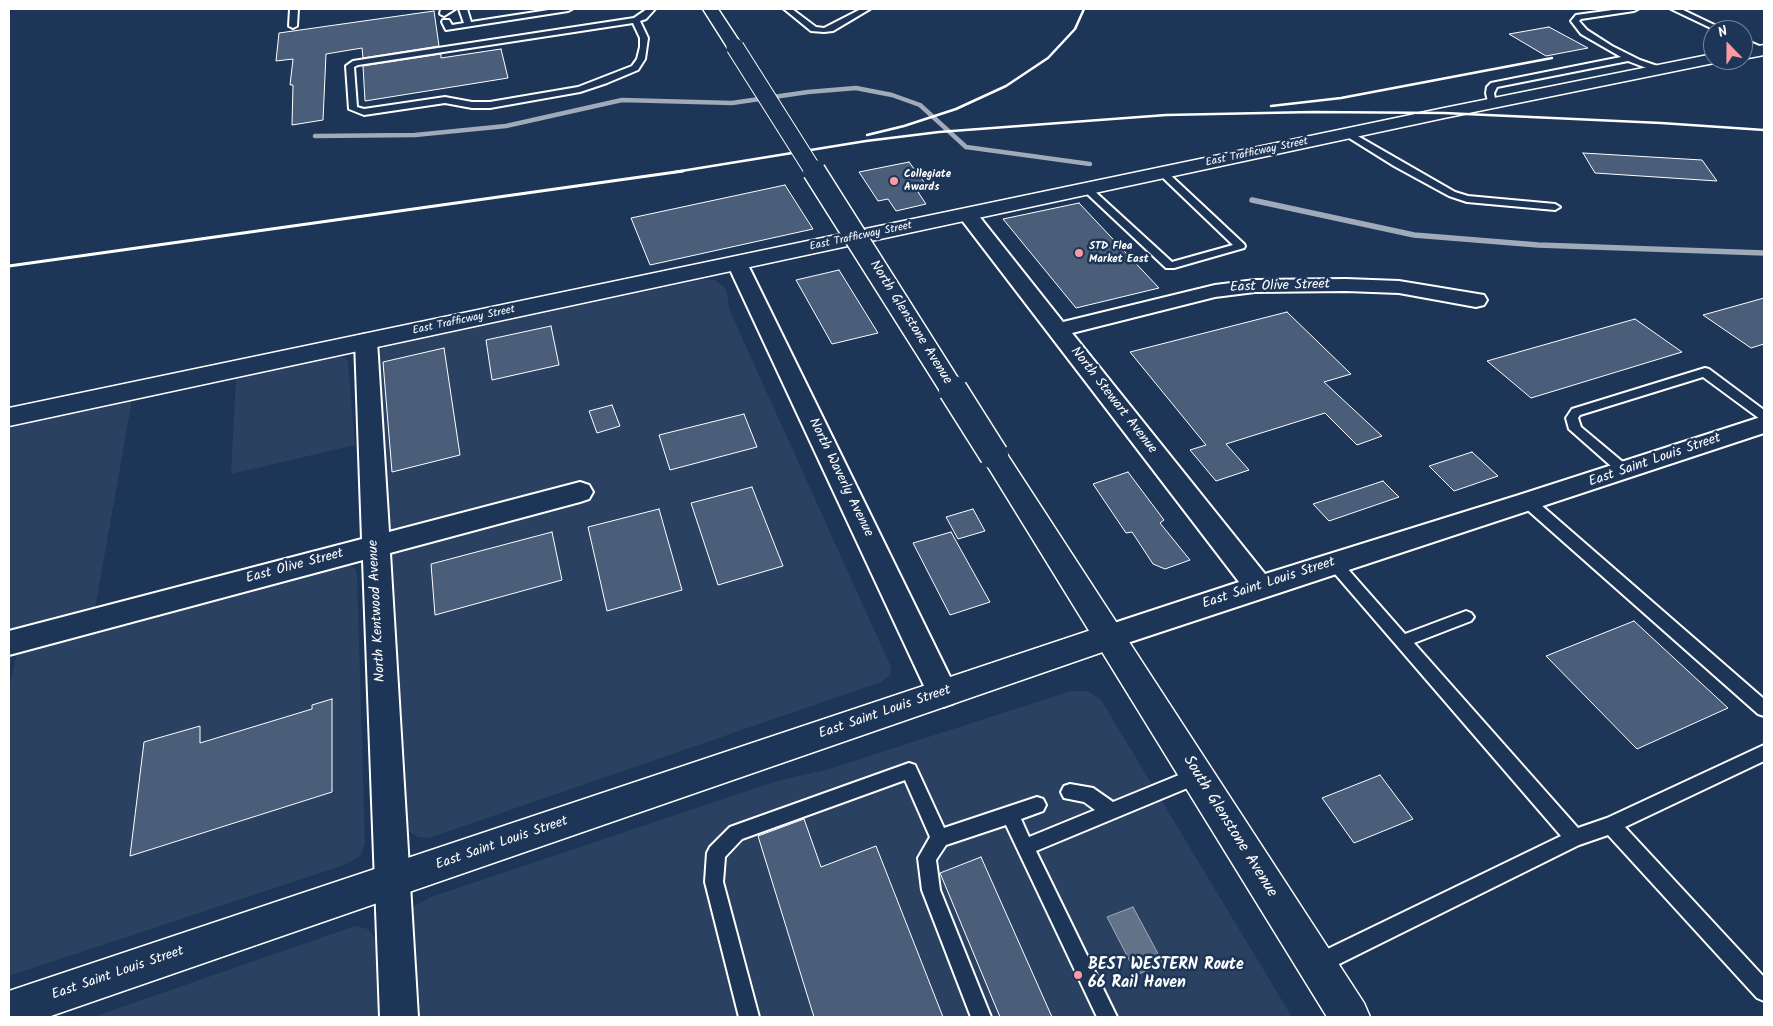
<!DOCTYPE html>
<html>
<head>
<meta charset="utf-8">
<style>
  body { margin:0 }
  #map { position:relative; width:1773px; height:1026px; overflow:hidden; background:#1d3557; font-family:Kalam,sans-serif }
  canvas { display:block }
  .frame { position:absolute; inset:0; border:10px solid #fff; pointer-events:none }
  .north { position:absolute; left:1703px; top:20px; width:50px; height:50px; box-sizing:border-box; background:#1d3557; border:1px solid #77869a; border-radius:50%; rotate:338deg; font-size:14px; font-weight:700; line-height:20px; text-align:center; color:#fff }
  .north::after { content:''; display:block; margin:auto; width:18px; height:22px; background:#ff9aa2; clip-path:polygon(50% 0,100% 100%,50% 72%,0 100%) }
</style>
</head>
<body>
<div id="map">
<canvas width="1773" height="1026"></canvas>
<div class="frame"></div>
<div class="north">N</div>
</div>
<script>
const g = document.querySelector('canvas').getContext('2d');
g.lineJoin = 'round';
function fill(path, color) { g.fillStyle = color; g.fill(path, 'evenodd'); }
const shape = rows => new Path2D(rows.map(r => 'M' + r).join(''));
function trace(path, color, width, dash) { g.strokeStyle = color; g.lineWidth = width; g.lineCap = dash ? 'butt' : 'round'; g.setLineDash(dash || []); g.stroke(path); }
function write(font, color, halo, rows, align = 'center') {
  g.font = font + ' Kalam,sans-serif'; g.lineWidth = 5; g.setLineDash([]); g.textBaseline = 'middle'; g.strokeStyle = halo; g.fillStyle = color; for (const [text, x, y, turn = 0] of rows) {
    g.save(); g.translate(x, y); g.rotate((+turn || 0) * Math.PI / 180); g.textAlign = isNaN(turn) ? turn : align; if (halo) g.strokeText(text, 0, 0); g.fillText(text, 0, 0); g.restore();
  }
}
const built = shape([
  [705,279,715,280,723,286,727,292,729,309,891,667,890,675,881,682,429,838,418,837,408,831,405,820,377,355,381,349,389,345],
  [336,357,345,358,348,361,355,445,231,474,236,378],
  [132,400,95,609,9,631,9,427],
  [347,565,355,568,357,576,365,844,360,856,347,864,9,976,9,689,17,653],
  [1071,691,1088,691,1101,700,1292,1017,411,1017,405,919,414,906,431,897,777,781,829,769],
  [355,926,368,929,376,939,380,953,381,1017,93,1017]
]);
const water = shape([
  [1133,907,1163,963,1137,975,1107,917,1133,907]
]);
const streamFar1 = shape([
  [315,136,415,135,506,126,622,100,732,103,808,92,856,88,892,95,920,105,966,147,1090,164]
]);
const stream = shape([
  [1252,200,1414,235,1538,245,1764,253]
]);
const building = shape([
  [434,11,439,46,363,58,362,48,326,54,323,120,292,125,293,85,290,85,293,59,276,61,279,33,434,11],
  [1549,27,1588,48,1546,56,1509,34,1549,27],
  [501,49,508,78,365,101,363,66,441,54,441,58,501,49],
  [1583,153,1702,160,1717,181,1595,173,1583,153],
  [909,162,930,190,918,192,926,204,896,211,888,199,878,201,859,172,909,162],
  [785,185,813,229,650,265,631,218,785,185],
  [1079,203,1159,288,1076,308,1003,219,1079,203],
  [839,270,878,333,832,344,796,280,839,270],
  [1764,298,1764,344,1751,348,1703,315,1764,298],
  [1287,312,1351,374,1324,382,1382,436,1357,445,1325,413,1226,444,1249,470,1216,481,1190,450,1206,445,1130,352,1287,312],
  [1635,319,1682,352,1531,398,1487,361,1635,319],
  [551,326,559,365,492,380,486,340,551,326],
  [444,348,460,455,392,472,383,362,444,348],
  [612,405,620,426,597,433,589,411,612,405],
  [744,414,757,447,670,470,659,435,744,414],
  [1472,452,1498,476,1454,491,1429,466,1472,452],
  [1128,472,1164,520,1160,523,1190,560,1165,569,1153,564,1132,532,1126,533,1093,484,1128,472],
  [1383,481,1399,497,1329,521,1313,504,1383,481],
  [752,487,783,566,718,585,691,503,752,487],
  [659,509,682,590,607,611,588,527,659,509],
  [973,509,985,531,958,539,946,517,973,509],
  [552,532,562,580,435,615,431,564,552,532],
  [951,532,990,602,950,615,913,543,951,532],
  [1634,621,1728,708,1637,749,1546,656,1634,621],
  [332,699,332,792,130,856,144,742,200,726,200,743,312,709,312,705,332,699],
  [1380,775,1413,819,1354,843,1322,798,1380,775],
  [804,819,821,867,876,846,943,1017,814,1017,758,836,804,819],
  [981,857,1052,1017,1000,1017,940,873,981,857]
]);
const lane = shape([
  [290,9,298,9,297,26,293,28,289,26,290,9],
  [441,9,455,9,444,16,440,14,441,9],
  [459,9,467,9,471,22,555,9,572,9,568,11,446,30,442,22,443,20,449,20,452,25,464,23,459,9],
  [647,9,655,9,646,19,640,21,648,38,645,59,638,70,607,83,580,92,490,108,472,108,445,103,364,115,349,109,346,66,353,61,634,18,647,9],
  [633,23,640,38,640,47,637,59,632,66,578,87,490,102,472,102,445,97,364,109,357,107,354,67,358,65,633,23],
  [784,9,792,9,816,27,824,28,861,9,870,9,833,31,824,32,811,31,784,9],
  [1620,9,1638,9,1634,11,1581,19,1579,21,1587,30,1612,46,1640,60,1663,68,1663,72,1657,72,1628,61,1497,87,1494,93,1496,104,1489,106,1486,93,1487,87,1491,83,1621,57,1581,34,1571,21,1576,15,1620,9],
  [1671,9,1681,9,1725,30,1715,30,1671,9],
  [1743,39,1764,48,1764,52,1759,52,1743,44,1743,39],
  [1349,131,1455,192,1468,196,1555,204,1560,207,1555,210,1467,202,1449,196,1394,166,1346,136,1344,134,1349,131],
  [1163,170,1166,171,1244,244,1245,246,1244,248,1174,268,1166,268,1082,189,1087,186,1090,187,1172,262,1233,245,1160,175,1160,171,1163,170],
  [1705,368,1709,369,1764,410,1764,420,1760,419,1703,377,1580,415,1578,418,1581,427,1630,468,1632,471,1630,474,1625,476,1620,474,1569,429,1566,418,1572,409,1705,368],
  [1528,497,1533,498,1764,699,1764,716,1758,714,1523,506,1521,502,1523,498,1528,497],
  [1334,557,1339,559,1405,634,1466,611,1471,613,1474,617,1471,621,1414,643,1578,828,1607,818,1764,745,1764,761,1625,827,1764,977,1764,1001,1757,998,1608,835,1579,845,1325,971,1318,974,1311,971,1308,964,1311,957,1561,836,1329,567,1327,563,1329,559,1334,557],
  [909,763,915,765,944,828,1037,797,1043,799,1046,805,1043,811,1021,819,1029,837,1095,810,1084,802,1064,798,1061,792,1064,786,1070,784,1093,788,1113,802,1196,768,1202,770,1204,776,1202,782,1036,851,1117,1017,1097,1017,1006,825,946,845,936,860,940,890,991,1017,971,1017,922,890,918,858,930,837,905,780,742,839,725,857,723,882,759,1017,739,1017,705,882,707,853,710,847,730,827,909,763]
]);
const street = shape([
  [968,209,975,211,1063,322,1215,285,1255,280,1346,279,1399,281,1484,295,1487,300,1484,305,1476,307,1399,293,1346,291,1255,292,1215,297,1072,333,1265,574,1519,495,1764,416,1764,433,1109,649,1099,646,1094,637,1099,628,1239,582,961,219,958,215,961,211,968,209],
  [737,257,744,259,747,263,954,685,958,694,954,703,943,707,932,703,727,263,730,259,737,257],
  [366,334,374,336,377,341,389,532,580,482,589,485,593,492,589,499,580,502,390,553,418,1017,380,1017,363,560,9,655,9,631,362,539,355,341,358,336,366,334]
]);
const secondary = shape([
  [1764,45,1764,55,1743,59,1743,49,1764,45],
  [1713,54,1713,60,1721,60,1719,62,1444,118,9,426,9,408,1444,108,1713,54],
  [1109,624,1120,628,1124,637,1120,646,48,1017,9,1017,9,991,1109,624]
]);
const primary = shape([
  [703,9,718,9,743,47,741,50,729,50,703,9],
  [994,446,1003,448,1364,1003,1370,1017,1327,1017,985,462,981,455,985,448,994,446]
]);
const railFar1 = shape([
  [1271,106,1341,98,1552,58],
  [867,135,904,126,956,109,1006,86,1048,58,1075,29,1084,9],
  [675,172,866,141,939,132,1166,115,1313,112,1444,113,1661,123,1764,130]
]);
const rail = shape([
  [9,266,683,171]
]);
const primaryBridgeFar2 = shape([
  [735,47,814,172]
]);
const primaryBridgeFar1 = shape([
  [814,171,953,391]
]);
const primaryBridge = shape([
  [953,390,994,455]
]);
const markers = [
  [894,181,5,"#ff9aa2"],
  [1079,253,5,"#ff9aa2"],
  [1078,975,5,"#ff9aa2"]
];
const farStreetnames = [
  ["East Trafficway Street",1257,153,-12],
  ["East Trafficway Street",861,237,-12],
  ["East Trafficway Street",464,321,-12]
];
const farPoinames = [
  ["Collegiate",904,175],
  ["Awards",904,188],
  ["STD Flea",1089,247],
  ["Market East",1089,260]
];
const streetNames = [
  ["East Olive Street",1280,287,-2],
  ["North Glenstone Avenue",910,323,58],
  ["North Stewart Avenue",1113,401,52],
  ["East Saint Louis Street",1655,461,-19],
  ["North Waverly Avenue",840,478,64],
  ["East Olive Street",295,567,-15],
  ["East Saint Louis Street",1269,584,-18],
  ["North Kentwood Avenue",378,611,-93],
  ["East Saint Louis Street",885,713,-19],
  ["East Saint Louis Street",502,844,-19],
  ["East Saint Louis Street",118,974,-19]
];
const nearStreetnames = [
  ["South Glenstone Avenue",1229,827,58]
];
const nearPoinames = [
  ["BEST WESTERN Route",1088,966],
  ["66 Rail Haven",1088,984]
];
fill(built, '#2a4161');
fill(water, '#617289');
trace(water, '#a0aab8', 1);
trace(streamFar1, '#a0aab8', 4.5);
trace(stream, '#a0aab8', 5.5);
fill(building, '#4a5d79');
trace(building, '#fff', 1);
trace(lane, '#fff', 4);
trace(street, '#fff', 4);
trace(secondary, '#fff', 3);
trace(primary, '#fff', 3);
fill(lane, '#1d3557');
fill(street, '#1d3557');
fill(secondary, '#1d3557');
fill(primary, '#1d3557');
trace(railFar1, '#fff', 2.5);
trace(rail, '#fff', 3);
trace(primaryBridgeFar2, '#fff', 19, []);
trace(primaryBridgeFar1, '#fff', 25, []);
trace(primaryBridge, '#fff', 31, []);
trace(primaryBridgeFar2, '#1d3557', 17);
trace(primaryBridgeFar1, '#1d3557', 22);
trace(primaryBridge, '#1d3557', 28);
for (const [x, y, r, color] of markers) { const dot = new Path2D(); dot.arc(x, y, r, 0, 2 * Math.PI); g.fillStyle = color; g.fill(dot); trace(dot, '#1d3557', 2); }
write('11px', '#fff', '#1d3557', farStreetnames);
write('bold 11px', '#fff', '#1d3557', farPoinames, 'left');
write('14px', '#fff', '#1d3557', streetNames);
write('16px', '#fff', '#1d3557', nearStreetnames);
write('bold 16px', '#fff', '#1d3557', nearPoinames, 'left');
</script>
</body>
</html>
